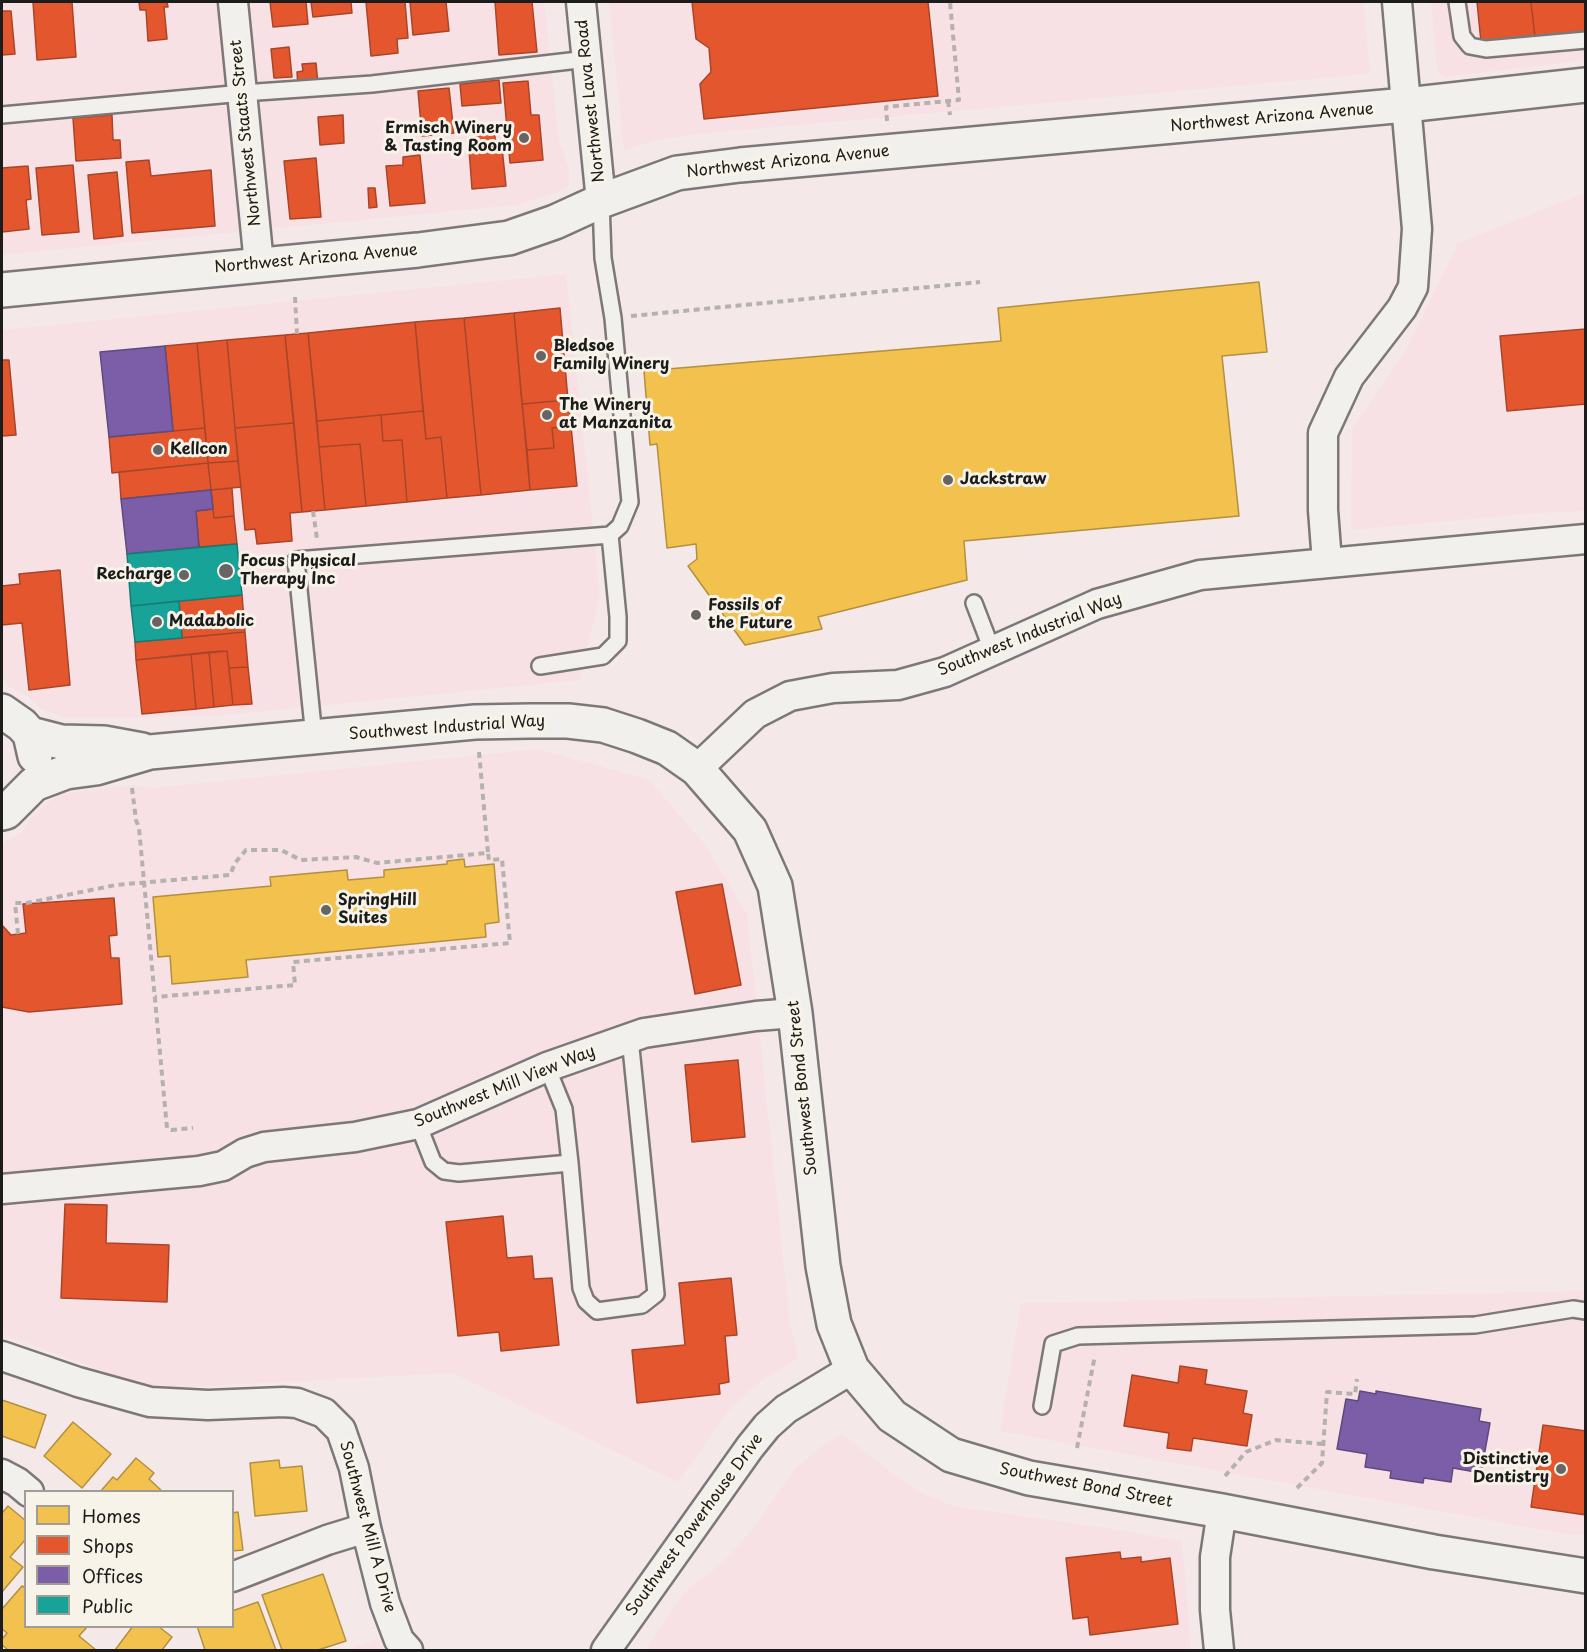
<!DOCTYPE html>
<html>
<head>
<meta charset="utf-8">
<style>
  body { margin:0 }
  #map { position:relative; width:1587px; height:1652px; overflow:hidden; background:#f4e9e8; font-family:"Playpen Sans",sans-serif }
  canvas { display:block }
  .frame { position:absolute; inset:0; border:3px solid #1c1c1c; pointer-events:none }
  .legend { position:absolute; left:24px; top:1490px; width:210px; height:138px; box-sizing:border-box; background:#f7f3e8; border:2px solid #9f9d96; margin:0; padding:8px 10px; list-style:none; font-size:18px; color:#1c1c1c }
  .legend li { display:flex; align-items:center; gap:12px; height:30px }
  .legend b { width:30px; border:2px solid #9f9d96 }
</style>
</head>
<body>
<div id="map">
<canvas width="1587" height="1652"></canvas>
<div class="frame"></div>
<ul class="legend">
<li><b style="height:16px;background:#f2c14e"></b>Homes</li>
<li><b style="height:16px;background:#e4572e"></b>Shops</li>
<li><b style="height:16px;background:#7b5ea7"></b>Offices</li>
<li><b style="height:16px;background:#17a398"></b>Public</li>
</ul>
</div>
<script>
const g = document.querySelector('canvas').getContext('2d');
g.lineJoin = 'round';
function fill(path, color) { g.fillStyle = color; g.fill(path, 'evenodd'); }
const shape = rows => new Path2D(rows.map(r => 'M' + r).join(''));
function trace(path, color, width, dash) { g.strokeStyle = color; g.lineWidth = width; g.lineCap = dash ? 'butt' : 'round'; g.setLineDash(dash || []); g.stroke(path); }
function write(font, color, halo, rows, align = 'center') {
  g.font = font + ' "Playpen Sans",sans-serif'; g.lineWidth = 6; g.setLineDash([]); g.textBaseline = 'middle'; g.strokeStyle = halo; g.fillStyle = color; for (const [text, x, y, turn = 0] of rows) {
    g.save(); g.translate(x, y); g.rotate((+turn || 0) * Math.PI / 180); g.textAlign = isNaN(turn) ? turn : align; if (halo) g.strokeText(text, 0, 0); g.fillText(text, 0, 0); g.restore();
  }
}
const built = shape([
  [2,2,544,2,559,140,569,168,569,184,564,190,517,205,2,255],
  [609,2,1364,2,1370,74,688,135,653,141,624,151],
  [1431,2,1585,2,1585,60,1446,77,1437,70],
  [1585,193,1585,511,1539,513,1351,530,1352,428,1405,352,1458,243],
  [566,274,600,593,580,680,217,716,65,718,42,709,24,694,9,687,2,679,2,330],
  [537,749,648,779,704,843,747,914,790,1323,798,1358,762,1380,730,1409,678,1482,453,1373,151,1389,2,1334,2,843,21,833,29,820,47,803,58,795,73,792,135,785,151,788],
  [1585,1291,1585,1534,1570,1535,1000,1431,1021,1303],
  [842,1434,892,1473,922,1493,953,1506,1100,1527,1182,1541,1191,1650,645,1650,684,1593,725,1560,752,1530,794,1470,819,1448],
  [377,1639,385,1650,344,1650]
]);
const homes = shape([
  [1259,282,1267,352,1222,356,1239,516,964,541,967,580,818,617,822,629,745,645,688,566,697,559,696,544,667,548,657,444,650,445,644,371,1001,341,998,308,1259,282],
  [464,859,465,867,494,864,499,922,485,924,486,937,246,960,248,977,172,984,170,956,158,957,153,897,271,886,270,877,347,870,348,880,384,877,384,870,447,864,447,861,464,859],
  [2,1400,46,1415,35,1448,2,1436,2,1400],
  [73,1422,111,1454,82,1488,44,1456,73,1422],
  [136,1458,154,1473,149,1479,163,1492,100,1492,113,1477,117,1480,136,1458],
  [279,1460,280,1468,302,1466,307,1511,255,1516,250,1463,279,1460],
  [8,1506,26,1521,26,1539,10,1557,23,1567,2,1592,2,1513,8,1506],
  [238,1512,243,1550,232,1551,232,1513,238,1512],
  [323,1574,346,1641,318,1650,282,1650,262,1595,323,1574],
  [22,1586,26,1588,26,1626,88,1626,79,1636,96,1650,8,1650,2,1645,2,1639,7,1633,2,1629,2,1609,22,1586],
  [258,1602,276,1650,205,1650,197,1626,232,1626,232,1611,258,1602],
  [133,1626,158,1626,172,1637,162,1650,115,1650,133,1626]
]);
const shops = shape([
  [33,2,72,2,76,57,37,60,33,2],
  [139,2,167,2,168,7,164,7,167,39,148,41,146,10,140,10,139,2],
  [270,2,306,2,308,24,273,27,270,2],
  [311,2,351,2,352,13,313,17,311,2],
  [366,2,405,2,408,38,397,39,398,53,371,56,366,2],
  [410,2,446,2,449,31,413,35,410,2],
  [495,2,532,2,537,52,499,55,495,2],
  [692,2,928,2,938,96,704,119,700,84,711,72,709,48,696,39,692,2],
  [1477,2,1531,2,1535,37,1481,42,1477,2],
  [1531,2,1586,2,1586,32,1535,37,1531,2],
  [2,11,11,11,15,54,2,55,2,11],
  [289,47,292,77,274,78,271,49,289,47],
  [316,63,318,85,298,87,297,72,303,71,302,64,316,63],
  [499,80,501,103,462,106,460,84,499,80],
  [528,81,531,115,539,115,543,160,510,163,503,83,528,81],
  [449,88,454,133,422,136,418,91,449,88],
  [112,115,113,140,120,140,121,158,76,161,73,118,112,115],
  [343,115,344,143,320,145,318,117,343,115],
  [494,127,496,148,502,147,506,186,472,189,469,149,474,148,472,128,494,127],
  [420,155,425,203,390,206,386,166,403,165,403,157,420,155],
  [316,158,321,217,290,219,284,161,316,158],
  [149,160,151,176,211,170,215,226,132,233,126,162,149,160],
  [73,165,79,232,42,235,36,168,73,165],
  [28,166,31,199,26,200,29,229,2,232,2,168,28,166],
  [117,172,123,236,94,239,88,175,117,172],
  [368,188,375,188,377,207,369,208,368,188],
  [560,308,568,400,522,404,514,313,560,308],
  [514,313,530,490,481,495,464,318,514,313],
  [464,318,481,495,447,498,441,437,426,439,415,322,464,318],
  [415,322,423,411,317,421,308,333,415,322],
  [1586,329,1586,404,1507,411,1500,336,1586,329],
  [308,333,325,510,302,512,285,335,308,333],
  [285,335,294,423,235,428,227,340,285,335],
  [227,340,238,461,208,463,197,343,227,340],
  [197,343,205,428,173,431,165,346,197,343],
  [2,360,9,360,16,435,2,436,2,360],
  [568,400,571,426,552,428,554,448,527,450,522,404,568,400],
  [423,411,426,439,441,437,447,498,407,502,402,440,383,441,381,415,423,411],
  [381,415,383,441,402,440,407,502,366,506,360,444,319,447,317,421,381,415],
  [294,423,302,512,290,513,292,541,257,544,255,529,245,530,235,428,294,423],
  [571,426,577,486,530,490,527,450,554,448,552,428,571,426],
  [205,428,208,463,112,473,109,437,205,428],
  [360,444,366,506,325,510,319,447,360,444],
  [238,461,241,487,211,490,208,463,238,461],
  [208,463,211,490,121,499,119,472,208,463],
  [232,488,234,516,214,518,211,490,232,488],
  [213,509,214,518,234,516,237,544,199,547,196,511,213,509],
  [60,570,70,685,29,690,22,623,2,625,2,586,20,584,19,574,60,570],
  [242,595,245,632,182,638,179,601,242,595],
  [245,632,248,667,229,668,227,651,136,660,135,642,245,632],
  [227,651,233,705,214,707,209,652,227,651],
  [209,652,214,707,196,709,191,654,209,652],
  [191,654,196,709,142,714,136,660,191,654],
  [248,667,252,704,233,705,229,668,248,667],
  [722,884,741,985,695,994,676,892,722,884],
  [114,898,117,935,109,936,111,958,119,958,122,1004,29,1012,2,1007,2,925,11,935,26,933,23,904,114,898],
  [738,1060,745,1137,692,1142,685,1065,738,1060],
  [65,1204,107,1205,106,1243,169,1245,167,1302,61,1298,65,1204],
  [503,1216,507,1258,532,1256,534,1279,552,1278,559,1345,501,1351,499,1332,458,1336,446,1222,503,1216],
  [731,1278,737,1335,725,1336,729,1382,719,1384,720,1394,637,1403,632,1350,685,1345,679,1283,731,1278],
  [1180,1366,1207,1370,1205,1384,1247,1391,1243,1413,1252,1415,1247,1446,1193,1438,1191,1451,1167,1448,1169,1433,1124,1426,1132,1375,1178,1383,1180,1366],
  [1543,1425,1586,1431,1586,1515,1531,1507,1543,1425],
  [1120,1552,1121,1559,1141,1557,1141,1562,1170,1558,1178,1624,1090,1635,1088,1617,1073,1619,1066,1558,1120,1552]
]);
const offices = shape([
  [165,346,173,431,109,437,100,352,165,346],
  [211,490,213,509,196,511,199,547,127,554,121,499,211,490],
  [1360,1391,1376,1394,1376,1391,1481,1409,1479,1421,1490,1423,1481,1473,1453,1468,1451,1482,1424,1478,1423,1483,1390,1478,1391,1471,1365,1467,1367,1454,1337,1449,1346,1399,1358,1401,1360,1391]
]);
const public = shape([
  [237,544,242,595,131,606,127,554,237,544],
  [179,601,182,638,135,642,131,606,179,601]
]);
const path = shape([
  [948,101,950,115],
  [887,121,886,107,959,100,950,2],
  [295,297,297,334],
  [631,316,980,282],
  [313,511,317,539],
  [479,752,488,853],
  [132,788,136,820,139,828,167,1128,171,1130,193,1128],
  [18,934,15,903,27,903,116,885,230,875,235,863,246,850,281,850,301,860,356,857,377,863,488,853,489,860,502,859,510,943,293,962,295,985,155,997],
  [1077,1448,1095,1355],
  [1225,1476,1246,1452,1276,1440,1323,1444],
  [1297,1488,1322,1463,1327,1392,1355,1394,1357,1379]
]);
const service = shape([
  [1457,2,1462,36,1470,46,1486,49,1586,40],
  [2,115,243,93,372,84,587,59],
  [601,201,603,258,613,318,630,502,620,526,610,535],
  [974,603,992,650],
  [314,737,296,560,610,535,618,617,618,641,603,656,540,666],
  [547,1067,564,1109,570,1163],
  [418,1124,433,1162,444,1171,459,1173,570,1163,581,1288,586,1301,597,1311,642,1305,656,1294,630,1038],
  [1042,1406,1053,1344,1078,1336,1475,1325,1573,1309,1586,1311]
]);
const minor = shape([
  [233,2,259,264],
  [581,2,601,201],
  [1327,562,1323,510,1323,433,1349,377,1402,308,1413,287,1417,229,1397,2],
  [697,769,755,714,790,696,833,688,898,685,945,672,1097,604,1200,575,1586,539],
  [2,1189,199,1171,223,1166,245,1153,264,1147,355,1137,418,1124,547,1067,644,1033,756,1016,795,1013],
  [2,1356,78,1382,150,1402,208,1405,283,1402,297,1403,324,1413,341,1430,354,1468,366,1528,385,1603,399,1640,408,1650],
  [2,1474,17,1482,29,1492],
  [232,1577,327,1540,366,1528],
  [606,1650,750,1447,767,1426,786,1409,852,1369],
  [1219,1650,1215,1610,1215,1557,1222,1511]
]);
const tertiary = shape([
  [2,711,22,725,30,734,35,756],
  [30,734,61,742,104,743,142,750],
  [2,813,6,812,34,784,66,772,96,768,150,752,475,722,530,721,568,721,603,725,637,736,667,748,697,769,750,830,775,886,795,1013,823,1266,834,1324,852,1369,892,1416,951,1455,1029,1478,1222,1511,1434,1552,1586,1576]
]);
const secondary = shape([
  [2,290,418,250,509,238,555,222,601,201,677,173,740,165,1406,105,1586,85]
]);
const markers = [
  [524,138,6,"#686463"],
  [541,356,6,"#686463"],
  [547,415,6,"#686463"],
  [158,450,6,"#686463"],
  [948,480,6,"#686463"],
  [226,571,8,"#686463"],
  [184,575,6,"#686463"],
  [696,615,6,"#686463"],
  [157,622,6,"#686463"],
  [326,910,6,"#686463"],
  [1561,1469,6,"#686463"]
];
const streetNames = [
  ["Northwest Lava Road",591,101,-96],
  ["Northwest Arizona Avenue",1272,118,-5],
  ["Northwest Staats Street",246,133,-96],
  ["Northwest Arizona Avenue",788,162,-6],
  ["Northwest Arizona Avenue",316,259,-5],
  ["Southwest Industrial Way",1030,635,-22],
  ["Southwest Industrial Way",447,728,-4],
  ["Southwest Mill View Way",505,1087,-22],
  ["Southwest Bond Street",803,1088,-96],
  ["Southwest Bond Street",1086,1486,11],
  ["Southwest Powerhouse Drive",695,1525,-54],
  ["Southwest Mill A Drive",367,1527,75]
];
const poiNames = [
  ["Ermisch Winery",512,129,"right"],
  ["& Tasting Room",512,147,"right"],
  ["Bledsoe",553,347],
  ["Family Winery",553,365],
  ["The Winery",559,406],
  ["at Manzanita",559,424],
  ["Kellcon",170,450],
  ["Jackstraw",960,480],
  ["Focus Physical",240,562],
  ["Therapy Inc",240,580],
  ["Recharge",172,575,"right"],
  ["Fossils of",708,606],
  ["the Future",708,624],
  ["Madabolic",169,622],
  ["SpringHill",338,901],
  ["Suites",338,919],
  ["Distinctive",1549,1460,"right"],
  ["Dentistry",1549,1478,"right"]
];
fill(built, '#f8e1e4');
fill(homes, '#f2c14e');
trace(homes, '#b2903f', 1.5);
fill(shops, '#e4572e');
trace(shops, '#a84529', 1.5);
fill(offices, '#7b5ea7');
trace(offices, '#5e4a7d', 1.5);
fill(public, '#17a398');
trace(public, '#187a73', 1.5);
trace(service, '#7d7878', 20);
trace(minor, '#7d7878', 33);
trace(tertiary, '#7d7878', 38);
trace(secondary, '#7d7878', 38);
trace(path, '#b4b1af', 4, [6, 4.5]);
trace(service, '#f2f0ec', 15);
trace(minor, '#f2f0ec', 28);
trace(tertiary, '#f2f0ec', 33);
trace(secondary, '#f2f0ec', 33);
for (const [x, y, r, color] of markers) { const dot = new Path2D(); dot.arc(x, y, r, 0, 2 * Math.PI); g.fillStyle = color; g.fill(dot); trace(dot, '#f7f3e8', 2); }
write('16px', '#1c1c1c', '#f7f3e8', streetNames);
write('bold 16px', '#1c1c1c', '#f7f3e8', poiNames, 'left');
</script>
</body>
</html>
